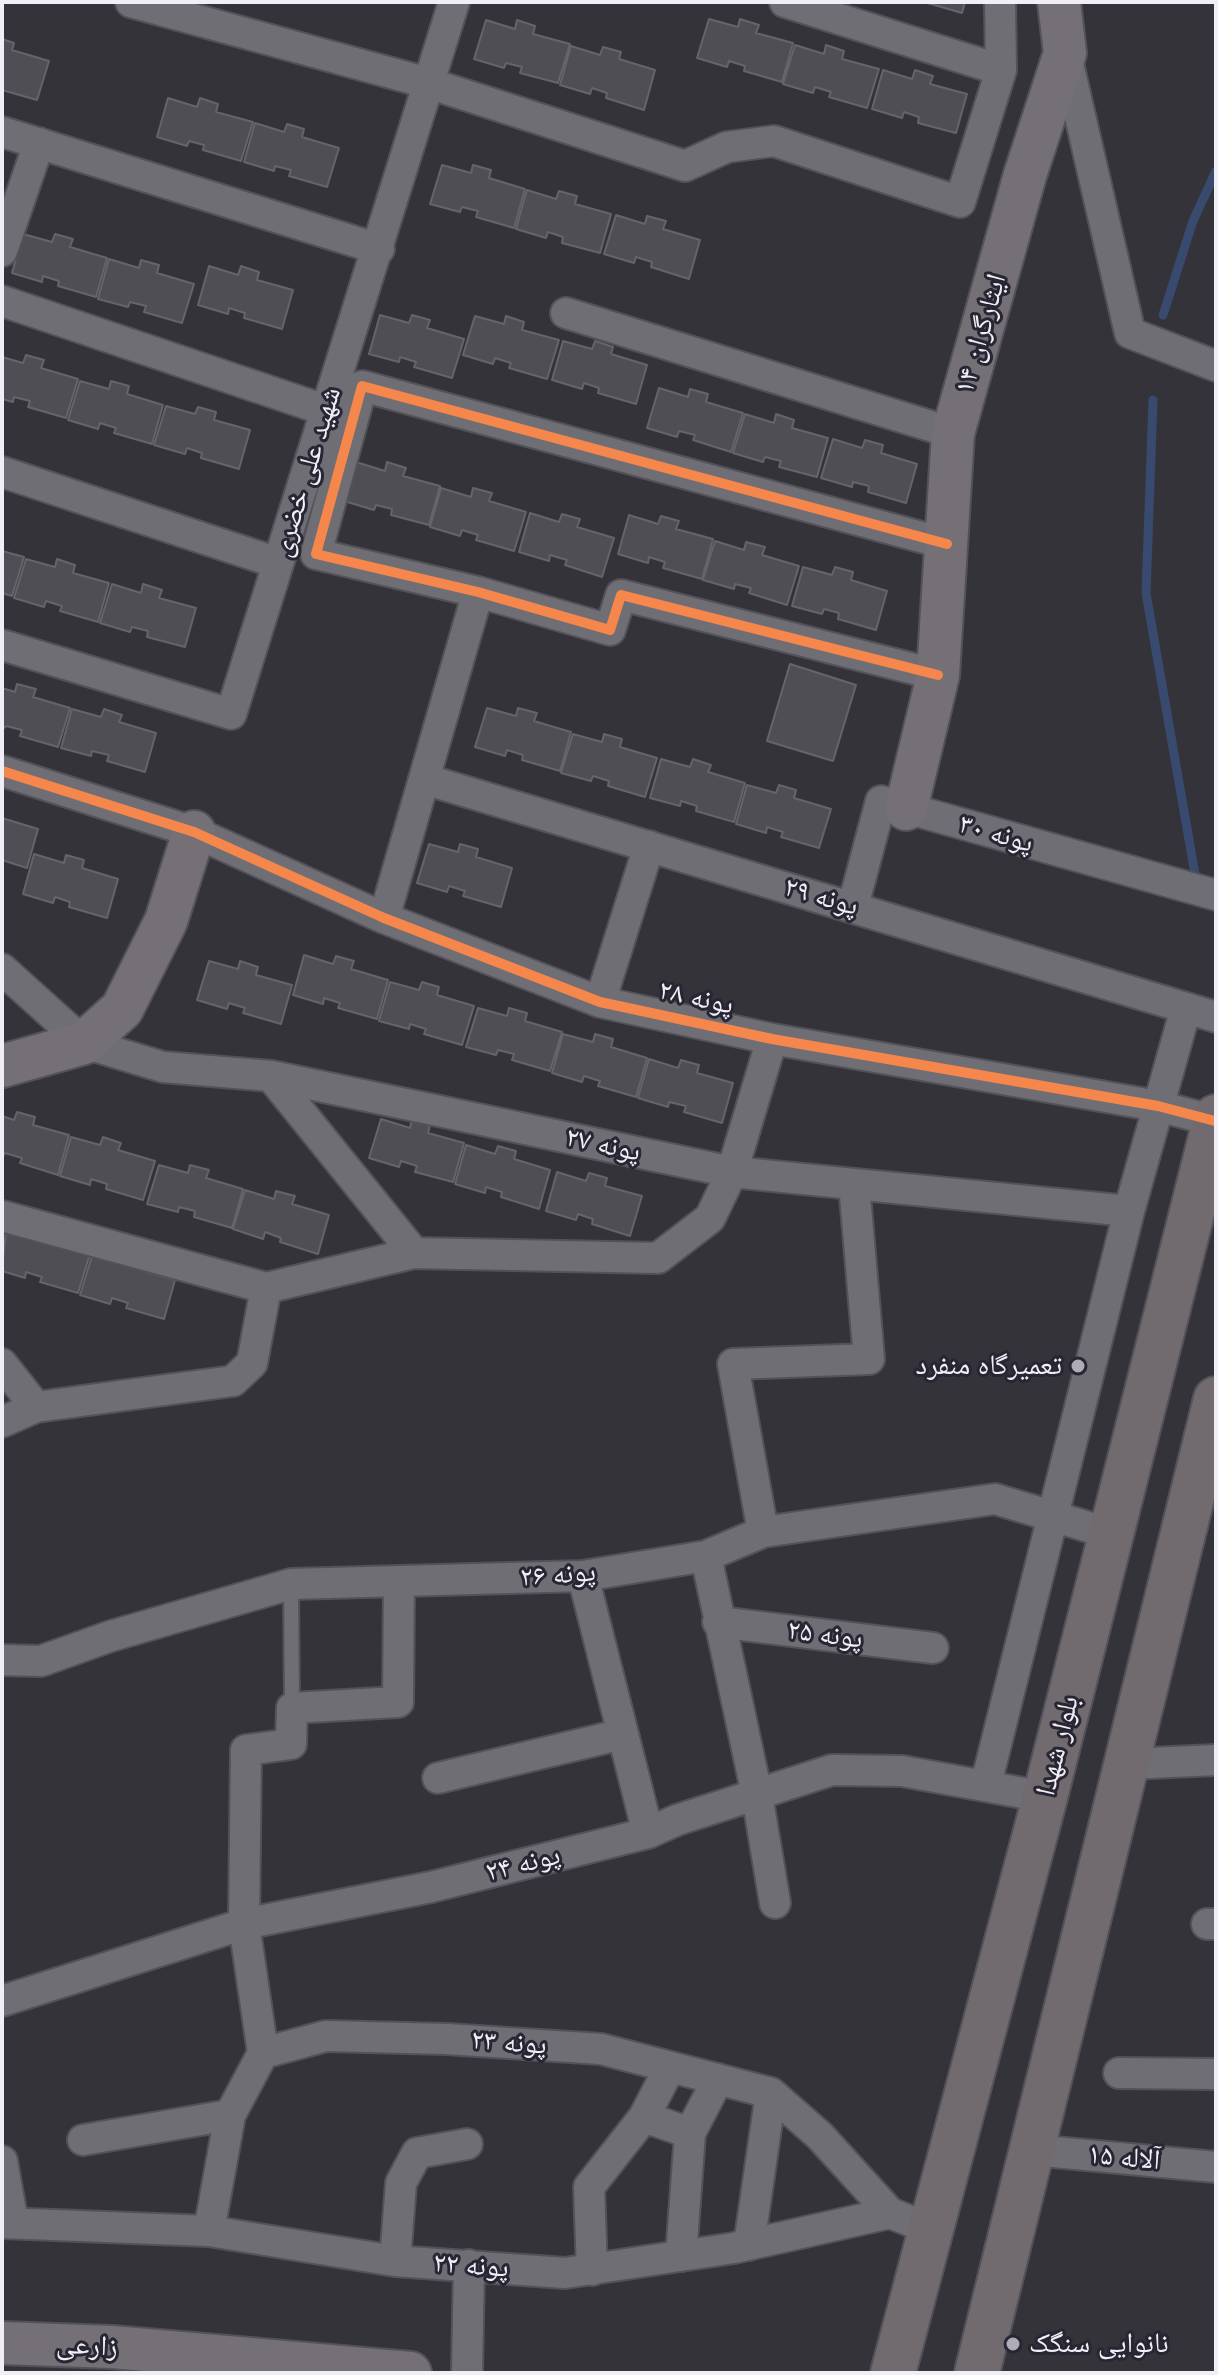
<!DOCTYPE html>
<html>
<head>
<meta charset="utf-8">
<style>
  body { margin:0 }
  #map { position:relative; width:1218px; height:2375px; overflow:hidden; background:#34333a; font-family:"PT Sans",sans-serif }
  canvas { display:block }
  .frame { position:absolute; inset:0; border:4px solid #f0eff8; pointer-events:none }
</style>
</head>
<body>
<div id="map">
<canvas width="1218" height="2375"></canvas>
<div class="frame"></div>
</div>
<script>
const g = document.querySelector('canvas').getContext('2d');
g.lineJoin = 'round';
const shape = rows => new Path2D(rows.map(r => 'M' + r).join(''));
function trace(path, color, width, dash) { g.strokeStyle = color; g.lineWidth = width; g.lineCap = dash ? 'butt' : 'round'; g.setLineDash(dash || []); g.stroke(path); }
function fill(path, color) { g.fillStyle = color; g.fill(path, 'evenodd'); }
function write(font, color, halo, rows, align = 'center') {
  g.font = font + ' "PT Sans","Noto Naskh Arabic",sans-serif'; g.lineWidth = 6; g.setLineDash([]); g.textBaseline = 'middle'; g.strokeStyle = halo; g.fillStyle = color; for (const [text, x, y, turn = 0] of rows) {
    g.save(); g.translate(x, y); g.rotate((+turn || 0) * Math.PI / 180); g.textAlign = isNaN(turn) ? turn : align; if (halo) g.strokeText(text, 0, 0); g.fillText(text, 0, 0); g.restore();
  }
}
const stream = shape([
  [1163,315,1193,221,1216,171],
  [1153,400,1146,593,1196,880]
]);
const building = shape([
  [924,2,965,2,962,13,924,2],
  [709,19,738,27,740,19,759,25,756,33,793,43,782,82,744,71,745,66,729,61,727,67,697,58,709,19],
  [486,20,515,29,517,20,535,26,533,34,570,44,558,83,520,73,522,67,506,63,504,68,474,59,486,20],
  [2,39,14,43,12,50,49,61,37,100,2,90,2,39],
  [795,45,824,54,826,45,844,51,842,59,879,69,867,108,829,97,831,92,815,87,813,93,783,84,795,45],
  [571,46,600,55,603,47,621,52,619,59,655,70,644,110,606,98,607,93,592,88,590,94,560,85,571,46],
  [883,70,912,79,915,70,933,76,930,84,967,94,956,133,918,123,919,117,904,112,902,118,872,109,883,70],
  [168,98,197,107,200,98,218,104,216,112,253,122,241,161,203,150,204,145,189,141,187,146,157,137,168,98],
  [255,123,284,132,287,124,304,129,302,137,339,148,327,187,289,176,291,170,275,166,274,171,244,162,255,123],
  [442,165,471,173,473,165,491,170,489,178,525,189,514,228,476,217,478,211,462,207,460,212,430,204,442,165],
  [527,190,556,199,559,191,577,196,575,204,611,214,600,253,562,243,563,237,548,232,546,238,516,229,527,190],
  [616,215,645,224,647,216,666,221,663,229,700,240,689,279,651,267,652,262,636,257,634,263,604,254,616,215],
  [23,234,52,242,55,234,73,239,70,247,107,258,96,297,58,286,59,281,43,276,42,282,12,273,23,234],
  [109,259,139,268,141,260,159,265,157,273,194,284,182,323,144,312,146,306,130,302,128,307,98,299,109,259],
  [209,266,238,275,241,266,259,272,257,280,293,290,282,329,244,318,245,313,229,308,228,314,198,305,209,266],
  [380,315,409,323,412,315,430,320,427,328,464,339,452,378,414,367,416,362,400,357,399,362,369,354,380,315],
  [475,316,504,324,506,316,524,322,522,330,559,340,547,379,509,368,511,363,495,358,493,364,463,355,475,316],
  [563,341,592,349,595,341,613,347,611,354,647,365,636,404,598,393,599,388,584,383,582,389,552,380,563,341],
  [26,355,44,360,41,368,78,379,66,418,28,407,30,401,14,397,13,402,2,399,2,357,23,363,26,355],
  [80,381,109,389,111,381,129,386,127,394,163,405,152,444,114,433,116,428,100,423,98,429,68,420,80,381],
  [659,388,688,397,690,389,708,394,706,402,743,413,731,452,693,440,695,435,679,431,677,437,647,428,659,388],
  [166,406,195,414,198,407,216,412,214,420,250,430,239,469,201,458,202,453,187,448,185,454,154,445,166,406],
  [745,414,774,423,776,414,794,420,792,428,828,438,817,477,779,467,781,461,765,457,763,462,733,453,745,414],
  [833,439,862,448,865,440,883,445,881,453,917,464,906,503,868,492,869,486,853,482,852,487,821,478,833,439],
  [356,462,385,471,387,462,406,468,403,476,440,486,429,525,391,515,392,509,376,505,374,510,344,501,356,462],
  [441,488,471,497,473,488,492,493,489,501,526,512,514,551,476,540,478,535,462,530,460,536,430,527,441,488],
  [530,513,559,522,562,514,580,519,577,527,614,538,602,577,565,565,567,560,550,555,549,561,519,552,530,513],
  [629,515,658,524,661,516,679,521,676,529,713,539,702,579,663,568,665,562,649,557,648,563,618,554,629,515],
  [715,541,744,550,746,542,765,547,762,555,799,566,787,605,749,593,751,588,735,584,734,589,703,580,715,541],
  [2,551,24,557,12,596,2,593,2,551],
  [26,559,55,567,57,559,75,565,73,573,109,583,98,622,60,611,62,606,46,601,44,607,14,598,26,559],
  [803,567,832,575,835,567,853,572,851,580,887,591,876,630,838,619,839,613,824,609,822,614,792,606,803,567],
  [112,584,141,593,143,584,162,590,159,598,196,608,185,647,147,637,148,631,132,627,130,632,100,623,112,584],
  [790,664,856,685,833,761,767,741,790,664],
  [17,684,36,689,33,697,70,708,58,747,20,736,22,730,6,726,2,730,2,688,15,692,17,684],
  [487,708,516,716,518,708,537,713,534,721,571,732,560,771,522,760,523,755,507,750,505,756,475,747,487,708],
  [72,709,101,717,104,709,122,715,119,722,156,733,145,772,107,761,109,755,92,751,91,756,61,748,72,709],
  [573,734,602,742,604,734,622,739,620,747,657,758,645,797,608,786,609,781,593,776,591,781,561,773,573,734],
  [661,759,690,767,693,759,711,765,708,772,745,783,734,822,696,811,697,806,681,801,680,806,650,798,661,759],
  [747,785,776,793,779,785,796,790,794,798,831,809,819,848,781,837,783,832,767,827,766,833,736,824,747,785],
  [2,818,38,829,27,868,2,860,2,818],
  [429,844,458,852,460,844,478,849,476,857,512,868,501,907,463,896,465,891,449,886,447,892,417,883,429,844],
  [34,854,64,863,66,855,84,860,82,868,118,879,107,918,69,907,70,902,55,897,53,903,23,894,34,854],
  [304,955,333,964,336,956,354,961,351,969,388,980,377,1019,338,1008,340,1003,324,998,323,1004,293,995,304,955],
  [209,961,238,969,240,961,258,967,256,975,292,985,281,1024,243,1013,245,1008,229,1003,227,1009,197,1000,209,961],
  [390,982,419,990,422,982,439,987,437,995,474,1006,462,1045,424,1034,426,1029,410,1024,409,1029,379,1021,390,982],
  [478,1008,507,1016,509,1008,527,1013,525,1021,562,1032,550,1071,512,1060,514,1054,498,1050,496,1055,466,1047,478,1008],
  [563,1034,593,1042,595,1034,613,1039,611,1047,647,1058,636,1097,598,1086,600,1081,584,1076,582,1082,552,1073,563,1034],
  [649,1059,678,1068,681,1060,699,1065,697,1073,733,1083,722,1123,684,1112,686,1106,669,1102,668,1107,638,1098,649,1059],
  [17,1112,35,1117,33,1125,69,1135,58,1175,20,1163,22,1158,5,1153,2,1158,2,1116,14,1120,17,1112],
  [381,1119,410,1128,412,1119,430,1125,428,1133,464,1143,453,1182,415,1172,417,1166,401,1161,399,1167,369,1158,381,1119],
  [71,1137,100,1145,103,1137,121,1143,118,1150,155,1161,143,1200,106,1189,107,1184,91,1179,90,1185,60,1176,71,1137],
  [466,1145,495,1154,498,1146,516,1151,514,1159,550,1170,539,1209,501,1197,502,1192,486,1187,485,1193,455,1184,466,1145],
  [159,1165,188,1173,190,1165,209,1170,206,1178,243,1189,232,1228,194,1217,195,1211,179,1207,178,1212,147,1204,159,1165],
  [557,1172,586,1181,589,1173,607,1178,605,1186,642,1196,630,1236,592,1224,593,1219,578,1214,576,1220,546,1211,557,1172],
  [245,1190,274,1199,276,1191,295,1196,292,1204,329,1215,318,1254,280,1242,281,1238,265,1232,263,1239,233,1229,245,1190],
  [6,1230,90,1254,78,1293,40,1282,42,1277,26,1272,25,1278,2,1271,6,1230],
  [92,1256,121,1264,123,1256,141,1262,139,1270,175,1280,164,1319,126,1308,128,1303,112,1298,110,1304,80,1295,92,1256]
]);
const lane = shape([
  [291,1584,292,1708]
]);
const street = shape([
  [131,2,428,83,685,166,727,147,774,141,960,202,1001,70,1000,2],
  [785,2,1001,70],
  [1066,55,1130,333,1216,366],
  [2,132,379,249],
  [2,251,39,143],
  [2,301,325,410],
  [566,313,953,433],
  [2,472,278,563],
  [2,645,231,714,454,2],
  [938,675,621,595,610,630,478,592,316,554,362,386,947,544],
  [2,771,194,832,384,918,600,1002,772,1039,1158,1106,1215,1121],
  [424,779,1216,1017],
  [853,906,881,801,1216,895],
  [384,918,478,592],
  [2,969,84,1043,163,1067,271,1076,732,1172,1129,1211],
  [600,1002,649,846],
  [271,1076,414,1253],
  [2,1216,266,1288],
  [2,1364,36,1407],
  [2,1422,36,1407,233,1381,252,1363,266,1288,414,1253,658,1258,710,1218,732,1172,772,1039],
  [763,1532,733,1364,869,1359,854,1184],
  [706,1556,757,1795,775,1903],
  [583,1576,648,1833],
  [718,1622,933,1648],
  [2,1660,41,1661,111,1636,291,1584,583,1576,706,1556,763,1532,995,1499,1112,1534],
  [1128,1764,1216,1760],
  [438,1778,623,1734],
  [986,1784,1129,1211,1186,1008],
  [1207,1924,1216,1924],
  [2,2001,244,1924,431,1887,648,1833,677,1820,832,1770,902,1771,1045,1797],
  [263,2053,244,1924,246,1750,291,1744,292,1708,398,1702,399,1584],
  [1119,2073,1216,2074],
  [644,2117,690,2133,681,2256],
  [690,2133,718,2079],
  [83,2140,230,2115],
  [1032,2150,1216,2167],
  [2,2161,13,2223],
  [2,2223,209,2231,395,2261,565,2273,734,2248,890,2213,933,2230],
  [209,2231,230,2115,263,2053,326,2036,447,2039,601,2049,771,2093,820,2136,890,2213],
  [749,2245,771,2093],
  [395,2261,401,2183,417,2153,467,2144],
  [592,2270,589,2187,644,2117,670,2067],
  [467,2373,469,2265]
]);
const secondary = shape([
  [906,809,938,675,953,433,1025,175,1065,53,1059,2],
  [2,1066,84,1043,122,1009,166,921,194,832],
  [2,2343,112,2347,410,2373]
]);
const primary = shape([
  [893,2373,1045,1797,1216,1117],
  [977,2373,1216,1399]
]);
const cycleway = shape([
  [938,675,621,595,610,630,478,592,316,554,362,386,947,544],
  [2,771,194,832,384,918,600,1002,772,1039,1158,1106,1215,1121]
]);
const markers = [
  [1078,1366,8,"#aeadb6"],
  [1013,2344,8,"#aeadb6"]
];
const streetNames = [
  ["ایثارگران ۱۴",981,334,-74],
  ["شهید علی خضری",307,472,-73],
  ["پونه ۳۰",996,834,16],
  ["پونه ۲۹",821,897,16],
  ["پونه ۲۸",696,998,12],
  ["پونه ۲۷",603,1145,12],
  ["پونه ۲۶",558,1575,-4],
  ["پونه ۲۵",825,1635,7],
  ["بلوار شهدا",1058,1746,-76],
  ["پونه ۲۴",523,1864,-14],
  ["پونه ۲۳",509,2043,4],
  ["آلاله ۱۵",1124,2158,5],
  ["پونه ۲۲",471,2266,4],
  ["زارعی",87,2346,3]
];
const poiNames = [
  ["تعمیرگاه منفرد",1062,1366],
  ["نانوایی سنگک",1029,2344,"left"]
];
trace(stream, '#394a6f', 9);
fill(building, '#4f4e54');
trace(building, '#66646a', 2);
trace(lane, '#535259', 18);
trace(street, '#535259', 34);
trace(secondary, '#535259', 46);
trace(primary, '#535259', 48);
trace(lane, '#706e75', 14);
trace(street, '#706e75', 30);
trace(secondary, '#747076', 42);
trace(primary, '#716b70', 44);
trace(cycleway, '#f5874c', 10);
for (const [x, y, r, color] of markers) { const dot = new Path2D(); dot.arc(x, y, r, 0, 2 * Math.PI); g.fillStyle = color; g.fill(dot); trace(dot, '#282633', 3); }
write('28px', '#f0eff8', '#282633', streetNames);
write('28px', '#f0eff8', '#282633', poiNames, 'right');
</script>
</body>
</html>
